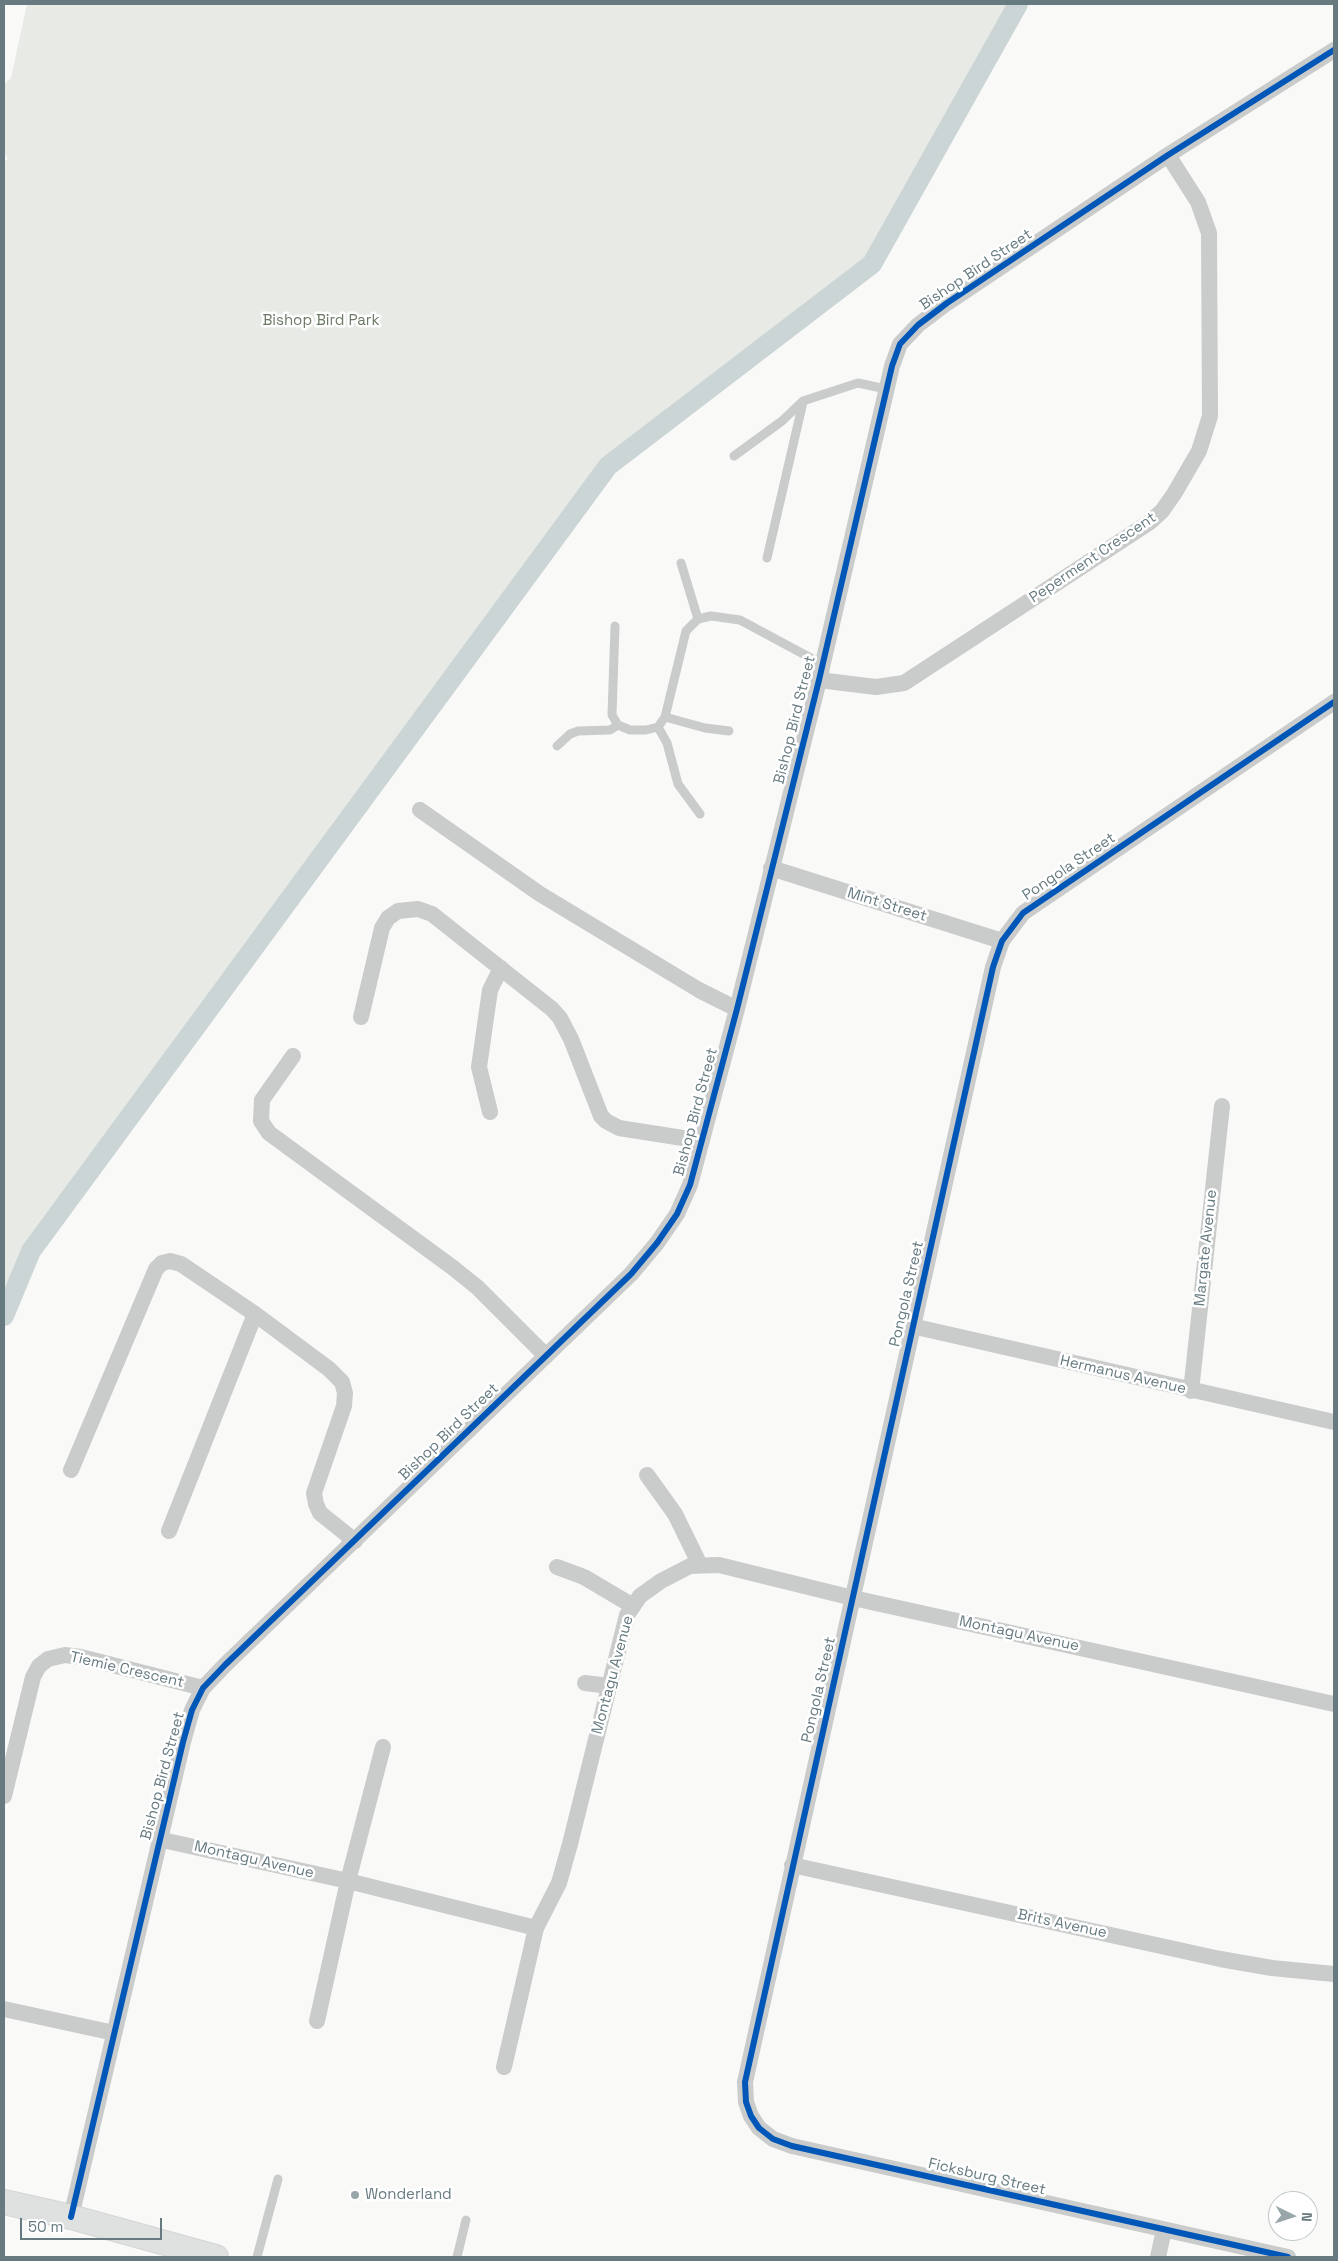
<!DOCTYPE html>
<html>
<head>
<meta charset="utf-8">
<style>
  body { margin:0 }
  #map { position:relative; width:1338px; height:2261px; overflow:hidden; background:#f9f9f8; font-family:"Space Grotesk",sans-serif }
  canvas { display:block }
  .frame { position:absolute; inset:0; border:5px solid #667a80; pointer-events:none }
  .north { position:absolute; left:1268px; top:2191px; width:50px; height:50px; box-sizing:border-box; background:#fff; border:1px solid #c2cacc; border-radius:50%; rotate:94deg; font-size:14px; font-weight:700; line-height:20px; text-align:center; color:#667a80 }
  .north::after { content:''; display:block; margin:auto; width:18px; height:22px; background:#99a6aa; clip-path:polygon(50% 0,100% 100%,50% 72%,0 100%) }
  .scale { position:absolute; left:20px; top:2218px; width:142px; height:22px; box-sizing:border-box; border:2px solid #667a80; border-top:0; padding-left:6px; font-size:15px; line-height:18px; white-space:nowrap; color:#667a80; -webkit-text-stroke:4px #fff; paint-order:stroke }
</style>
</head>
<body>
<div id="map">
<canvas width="1338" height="2261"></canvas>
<div class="frame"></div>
<div class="north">N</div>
<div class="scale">50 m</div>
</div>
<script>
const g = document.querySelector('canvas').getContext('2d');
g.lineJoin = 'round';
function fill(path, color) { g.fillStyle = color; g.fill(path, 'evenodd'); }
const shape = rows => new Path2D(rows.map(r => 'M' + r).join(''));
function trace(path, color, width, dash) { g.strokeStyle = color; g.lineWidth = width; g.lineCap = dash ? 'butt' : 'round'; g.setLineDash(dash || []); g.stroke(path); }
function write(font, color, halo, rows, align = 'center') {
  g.font = font + ' "Space Grotesk",sans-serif'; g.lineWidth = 5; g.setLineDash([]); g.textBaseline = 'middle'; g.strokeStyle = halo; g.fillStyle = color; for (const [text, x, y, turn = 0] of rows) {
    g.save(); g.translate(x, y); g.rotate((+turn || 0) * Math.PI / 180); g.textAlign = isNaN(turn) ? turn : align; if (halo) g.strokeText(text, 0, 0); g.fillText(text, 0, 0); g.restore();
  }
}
const green = shape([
  [27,4,1018,4,872,264,608,466,31,1251,4,1316,4,162,8,159,4,152,4,84,11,78]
]);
const canal = shape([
  [4,1316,31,1251,608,466,872,264,1018,4]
]);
const lane = shape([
  [734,456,782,421,803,401,858,383,886,389],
  [767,558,803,402],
  [681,563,698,619],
  [615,626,612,715,618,725,630,730,646,730,658,727,665,717,686,631,698,619,711,616,740,620,822,664],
  [665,717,705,728,729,731],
  [658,727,667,743,678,784,700,814],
  [557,746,570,734,578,731,610,730,618,725],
  [257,2257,278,2179],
  [457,2257,466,2220]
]);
const street = shape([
  [819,680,876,687,904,683,1150,522,1162,511,1174,494,1199,451,1210,416,1209,233,1198,202,1168,155],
  [420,810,540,894,699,990,737,1009],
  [771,868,1002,941],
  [361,1017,382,928,388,918,398,911,418,909,432,914,552,1009,560,1018,571,1039,601,1116,606,1121,619,1128,702,1141],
  [293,1056,262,1100,261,1121,269,1133,452,1267,477,1287,546,1356],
  [490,1112,479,1067,490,990,501,968],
  [912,1326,1334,1422],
  [1191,1391,1222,1106],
  [71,1470,156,1269,162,1263,170,1261,181,1264,255,1314,329,1369,342,1382,345,1393,344,1406,314,1493,316,1504,320,1513,355,1541],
  [647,1475,675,1514,700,1565],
  [169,1531,255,1314],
  [557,1567,584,1577,633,1606],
  [585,1683,609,1686],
  [4,1796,33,1677,39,1666,48,1659,65,1655,81,1657,203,1688],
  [158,1839,348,1881,536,1928],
  [792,1865,1220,1959,1272,1968,1334,1974],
  [4,2009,114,2033],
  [317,2021,348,1881,383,1747],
  [504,2067,536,1928,559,1883,570,1844,627,1615,640,1596,661,1581,690,1566,719,1565,853,1598,1334,1704],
  [71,2217,183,1742,192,1710,203,1688,225,1665,631,1274,657,1243,677,1214,690,1185,737,1009,819,680,892,366,900,344,918,325,947,303,1168,155,1334,50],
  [1158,2257,1164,2230],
  [1288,2257,792,2146,773,2139,759,2128,751,2116,746,2102,745,2082,993,967,1002,941,1023,913,1334,702]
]);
const secondary = shape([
  [4,2202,71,2217,216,2257]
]);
const cycleway = shape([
  [71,2217,183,1742,192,1710,203,1688,225,1665,631,1274,657,1243,677,1214,690,1185,737,1009,819,680,892,366,900,344,918,325,947,303,1168,155,1334,50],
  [1288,2257,792,2146,773,2139,759,2128,751,2116,746,2102,745,2082,993,967,1002,941,1023,913,1334,702]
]);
const markers = [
  [355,2195,5,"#99a6aa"]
];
const streetNames = [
  ["Bishop Bird Street",976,270,-34],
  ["Peperment Crescent",1093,558,-34],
  ["Bishop Bird Street",795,720,-76],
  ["Pongola Street",1069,867,-34],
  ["Mint Street",887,905,17],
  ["Bishop Bird Street",696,1112,-75],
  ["Margate Avenue",1206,1248,-84],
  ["Pongola Street",907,1294,-77],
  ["Hermanus Avenue",1123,1375,13],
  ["Bishop Bird Street",449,1432,-44],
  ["Montagu Avenue",1019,1634,12],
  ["Tiemie Crescent",127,1670,13],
  ["Montagu Avenue",613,1675,-75],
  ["Pongola Street",819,1690,-77],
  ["Bishop Bird Street",163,1776,-75],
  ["Montagu Avenue",254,1860,13],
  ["Brits Avenue",1062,1924,12],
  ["Ficksburg Street",987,2177,13]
];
const parkNames = [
  ["Bishop Bird Park",321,321]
];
const poiNames = [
  ["Wonderland",365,2195]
];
fill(green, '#e8eae6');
trace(canal, '#ccd5d6', 20);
trace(secondary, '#d4d5d5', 26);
trace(lane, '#cacccc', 9);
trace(street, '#cacccc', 16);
trace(secondary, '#dfe0e0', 24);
trace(cycleway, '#0057b8', 6);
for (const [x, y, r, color] of markers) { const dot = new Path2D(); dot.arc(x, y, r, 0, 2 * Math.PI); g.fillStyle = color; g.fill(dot); trace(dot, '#fff', 2); }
write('15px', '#667a80', '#fff', streetNames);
write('15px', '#6c7965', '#fff', parkNames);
write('15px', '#667a80', '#fff', poiNames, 'left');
</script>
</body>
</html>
